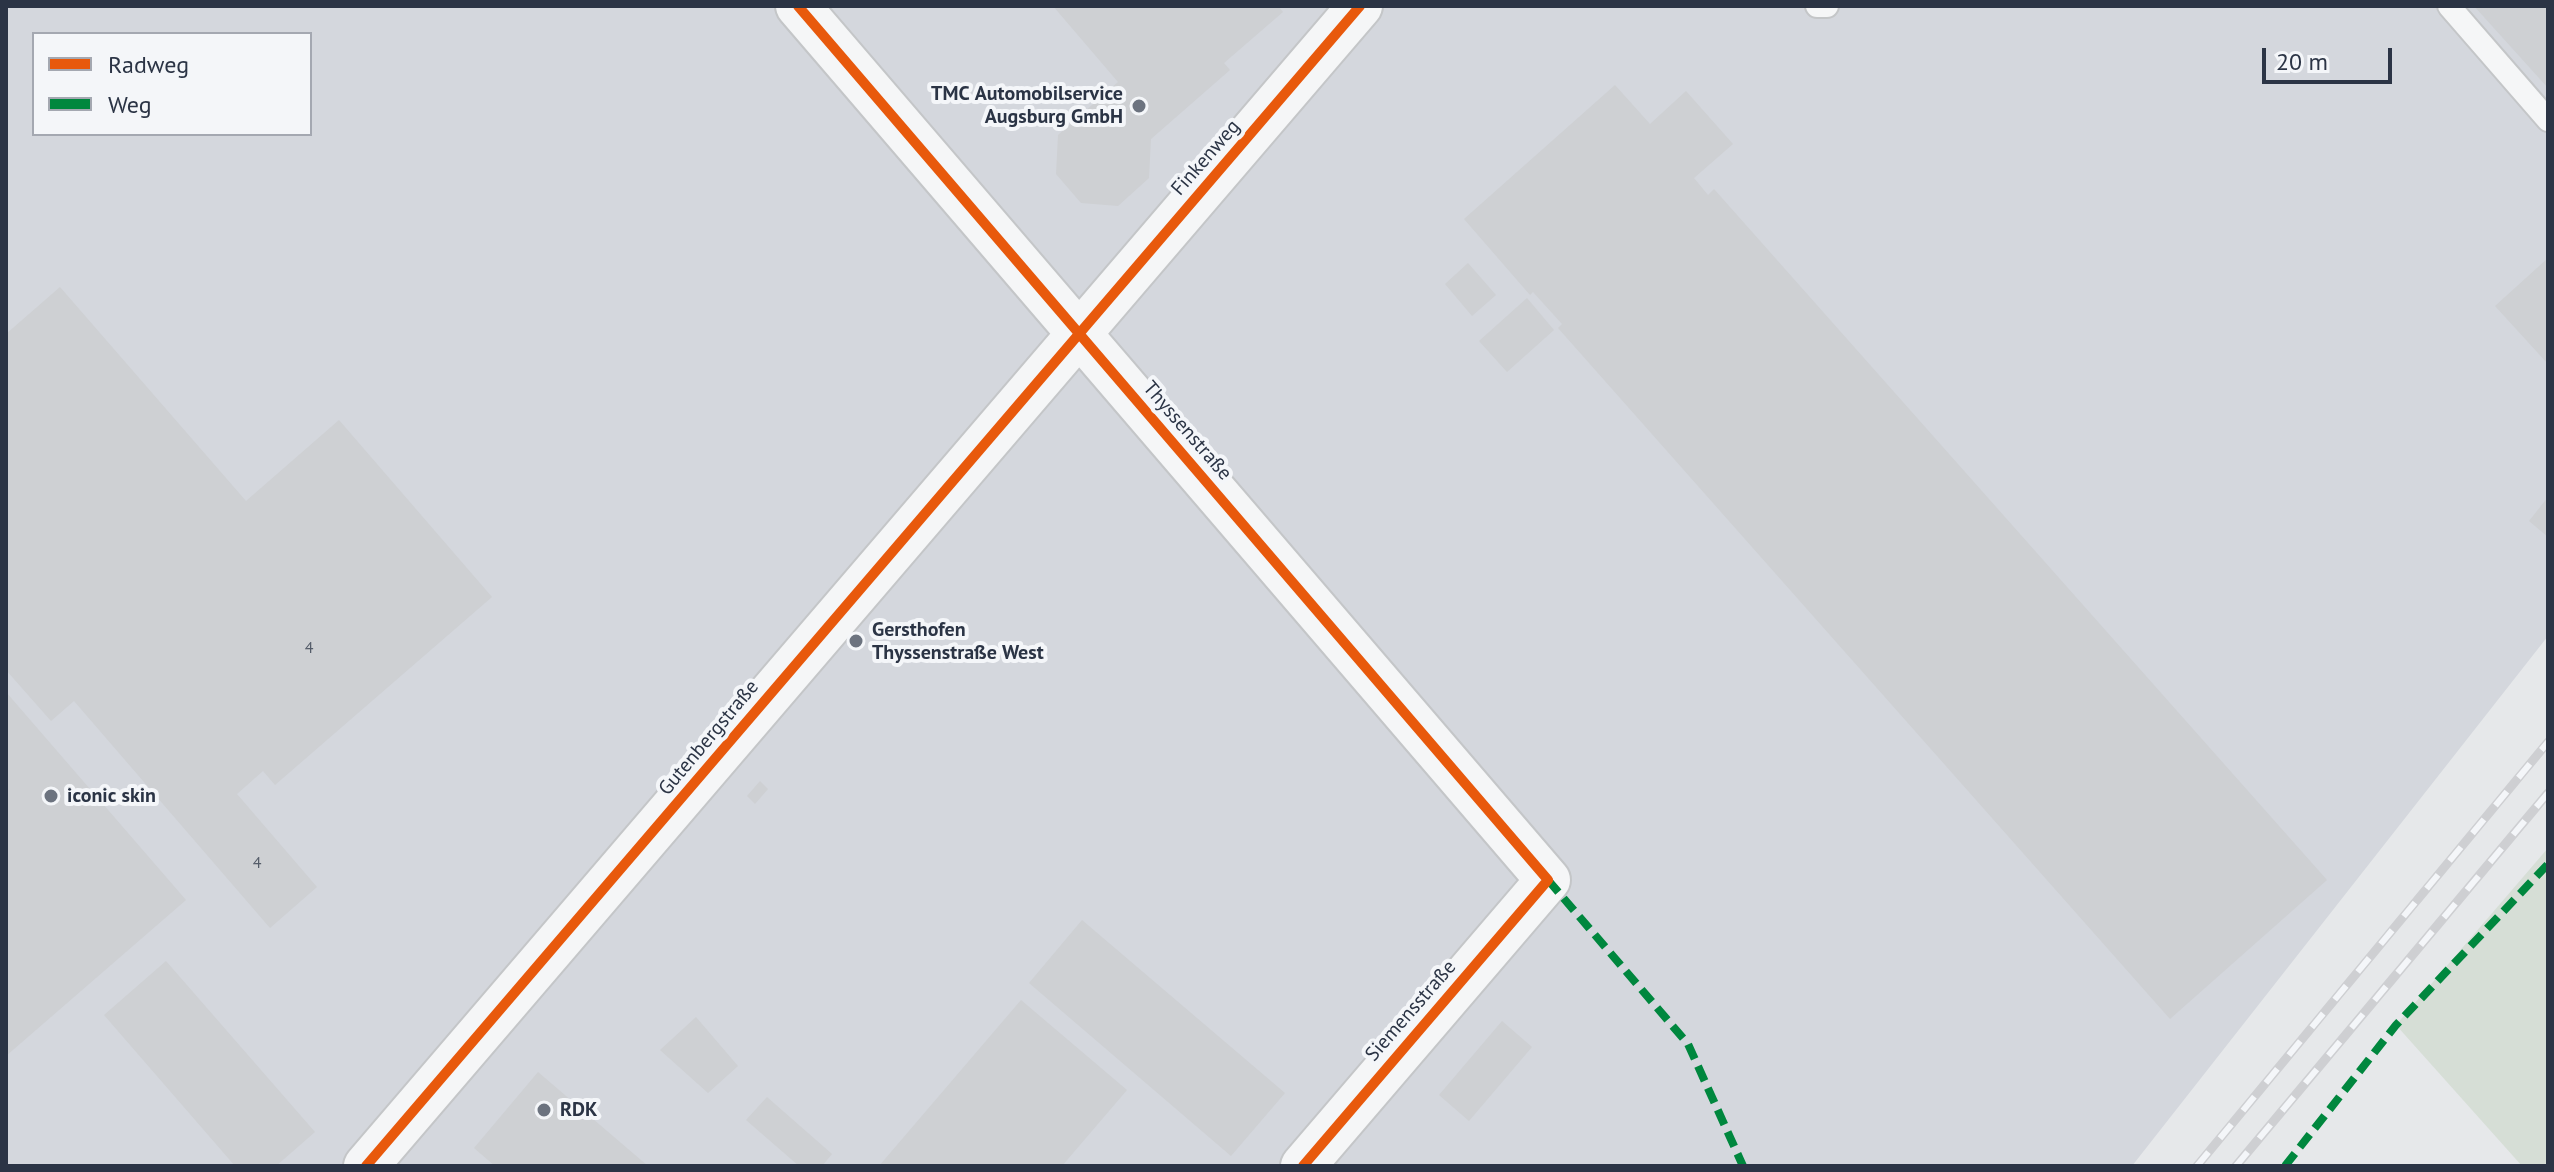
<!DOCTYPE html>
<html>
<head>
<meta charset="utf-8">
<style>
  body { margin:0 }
  #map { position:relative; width:2554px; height:1172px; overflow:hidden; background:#e6e8ea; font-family:"PT Sans",sans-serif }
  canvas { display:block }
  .frame { position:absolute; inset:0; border:8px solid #2b3445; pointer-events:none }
  .legend { position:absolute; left:32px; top:32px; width:280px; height:104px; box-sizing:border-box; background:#f4f6f9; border:2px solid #a4a8b1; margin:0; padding:10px 14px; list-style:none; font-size:24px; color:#2b3445 }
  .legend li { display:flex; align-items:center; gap:16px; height:40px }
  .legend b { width:40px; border:2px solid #a4a8b1 }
  .scale { position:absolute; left:2262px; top:48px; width:130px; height:36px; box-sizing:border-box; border:4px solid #2b3445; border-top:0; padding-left:10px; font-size:24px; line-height:28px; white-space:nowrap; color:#2b3445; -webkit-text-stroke:6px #f4f6f9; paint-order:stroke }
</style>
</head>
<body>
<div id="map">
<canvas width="2554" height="1172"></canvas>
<div class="frame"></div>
<ul class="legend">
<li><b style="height:10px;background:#e8590c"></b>Radweg</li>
<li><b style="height:10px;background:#00873e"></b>Weg</li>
</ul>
<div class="scale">20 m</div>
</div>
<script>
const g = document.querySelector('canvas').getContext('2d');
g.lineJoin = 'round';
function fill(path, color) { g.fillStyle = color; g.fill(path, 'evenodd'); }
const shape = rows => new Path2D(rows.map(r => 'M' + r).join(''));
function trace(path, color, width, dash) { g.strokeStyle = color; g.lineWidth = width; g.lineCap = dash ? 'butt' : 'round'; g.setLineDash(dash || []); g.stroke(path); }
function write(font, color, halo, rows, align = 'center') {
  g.font = font + ' "PT Sans",sans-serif'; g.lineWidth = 8; g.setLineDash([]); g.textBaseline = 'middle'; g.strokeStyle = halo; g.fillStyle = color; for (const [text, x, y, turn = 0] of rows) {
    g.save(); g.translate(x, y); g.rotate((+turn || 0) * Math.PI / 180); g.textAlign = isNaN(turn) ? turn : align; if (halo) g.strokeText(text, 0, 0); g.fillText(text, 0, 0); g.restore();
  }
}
const built = shape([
  [6,6,2548,6,2548,636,2132,1166,6,1166],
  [34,34,310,34,310,134,34,134]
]);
const green = shape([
  [2548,848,2548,1166,2522,1166,2396,1025]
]);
const building = shape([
  [1053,6,1278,6,1283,12,1224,63,1230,70,1151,139,1149,178,1118,206,1081,203,1056,174,1058,135,1118,82],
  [2474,6,2548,6,2548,88],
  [1615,85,1650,124,1686,91,1733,144,1694,178,1708,195,1714,189,2327,880,2170,1019,1558,328,1562,324,1533,292,1530,295,1464,219],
  [2548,258,2548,364,2495,306],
  [1468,263,1496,295,1472,316,1445,284],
  [60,287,246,501,339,420,492,597,275,785,263,771,237,794,317,887,270,928,74,701,51,721,6,670,6,334],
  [1527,298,1554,330,1507,372,1479,341],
  [2548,497,2548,537,2529,521],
  [6,692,186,900,6,1056],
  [760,781,768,789,755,804,747,796],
  [1082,920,1285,1093,1231,1156,1029,983],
  [166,961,315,1132,276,1166,235,1166,104,1015],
  [1021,1000,1127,1090,1062,1166,879,1166],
  [696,1017,738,1066,708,1093,660,1050],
  [1502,1021,1532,1047,1469,1121,1439,1095],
  [538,1072,648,1166,495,1166,474,1148],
  [767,1097,832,1154,822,1166,799,1166,746,1120]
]);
const lane = shape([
  [1817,6,1827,6],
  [2449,6,2548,120]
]);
const street = shape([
  [798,6,1548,880,1303,1166],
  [366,1166,1360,6]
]);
const rail = shape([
  [2197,1166,2548,742],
  [2236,1166,2548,793]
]);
const quiet = shape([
  [1548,880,1688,1044,1743,1166],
  [2285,1166,2396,1025,2548,864]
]);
const cycleway = shape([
  [798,6,1548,880,1303,1166],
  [366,1166,1360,6]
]);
const markers = [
  [1139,106,8,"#6c737f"],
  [856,641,8,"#6c737f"],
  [51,796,8,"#6c737f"],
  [544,1110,8,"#6c737f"]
];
const numberNames = [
  ["4",309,648],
  ["4",257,863]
];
const poiNames = [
  ["TMC Automobilservice",1123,94,"right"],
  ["Augsburg GmbH",1123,117,"right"],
  ["Gersthofen",872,630],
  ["Thyssenstraße West",872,653],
  ["iconic skin",67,796],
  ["RDK",560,1110]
];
const streetNames = [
  ["Finkenweg",1206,158,-49],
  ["Thyssenstraße",1187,431,49],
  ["Gutenbergstraße",709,738,-50],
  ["Siemensstraße",1411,1011,-49]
];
fill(built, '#d4d7dd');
fill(green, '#d6ded6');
fill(building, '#ced0d3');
trace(lane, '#c4c6c8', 26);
trace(street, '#c4c6c8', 48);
trace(lane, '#f5f6f7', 22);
trace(street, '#f5f6f7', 44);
trace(rail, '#cecfd2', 9);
trace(rail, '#f4f6f9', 6, [18]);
trace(quiet, '#00873e', 8, [16, 8]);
trace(cycleway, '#e8590c', 10);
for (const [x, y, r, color] of markers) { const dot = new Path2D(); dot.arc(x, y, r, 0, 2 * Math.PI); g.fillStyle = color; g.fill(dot); trace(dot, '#f4f6f9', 3); }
write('16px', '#545c69', null, numberNames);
write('bold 20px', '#2b3445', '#f4f6f9', poiNames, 'left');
write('20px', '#2b3445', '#f4f6f9', streetNames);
</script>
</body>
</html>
